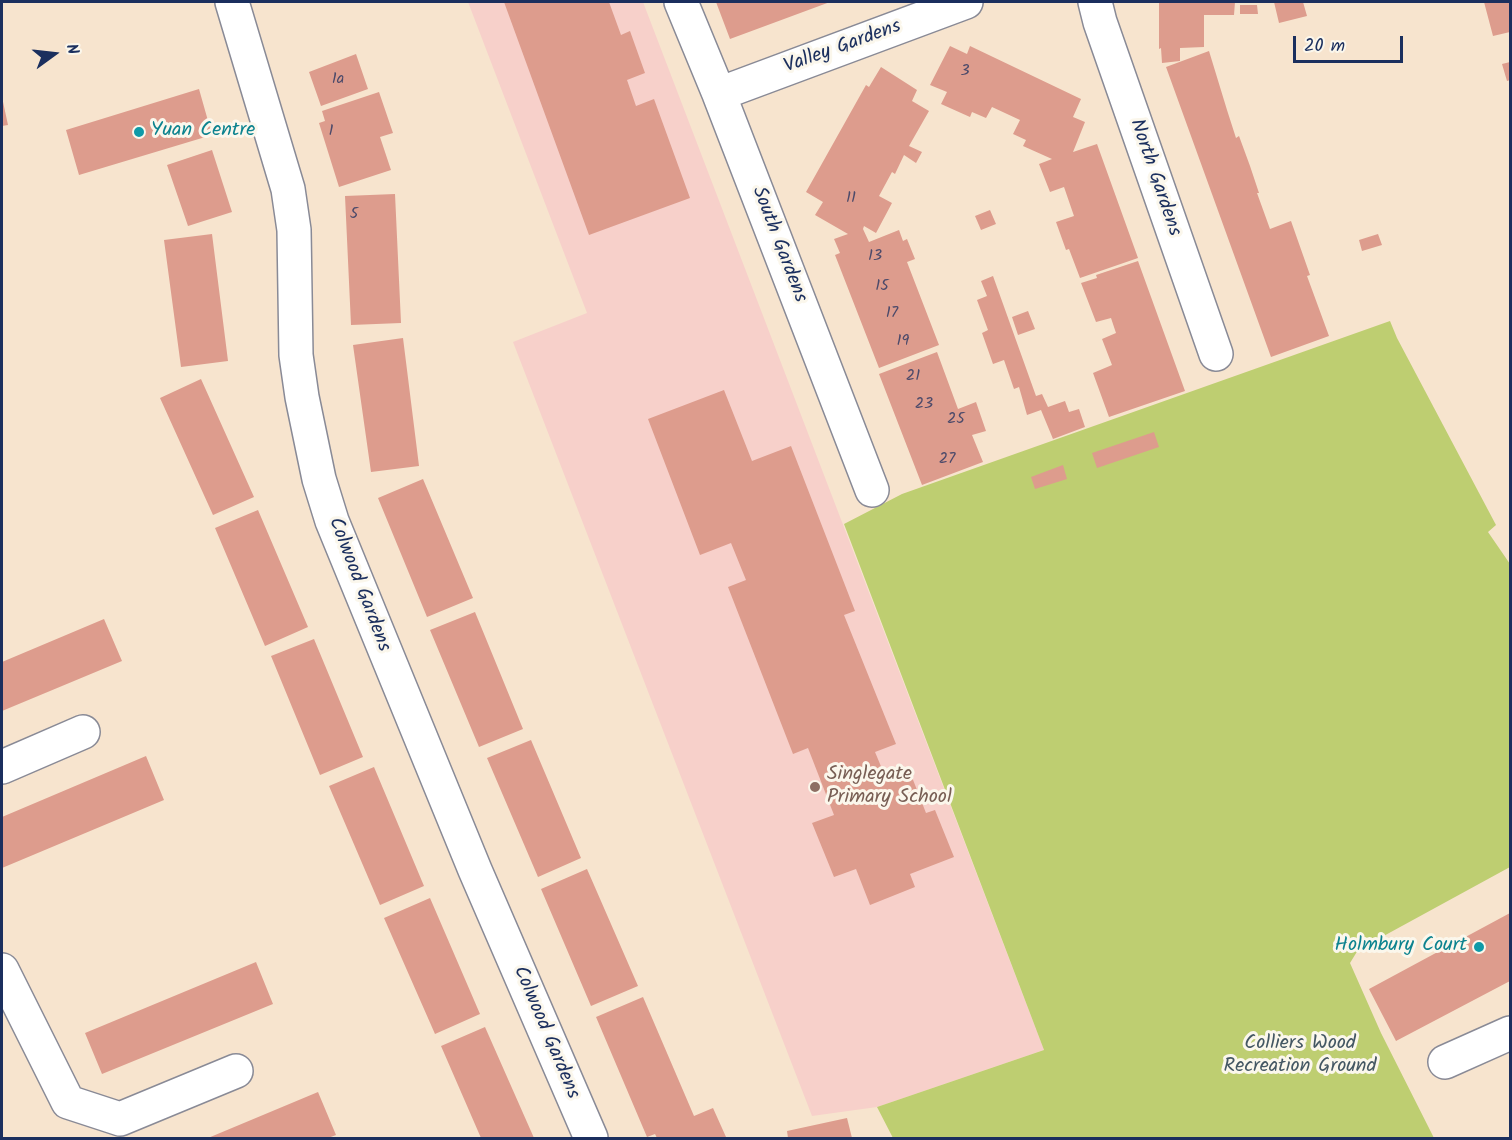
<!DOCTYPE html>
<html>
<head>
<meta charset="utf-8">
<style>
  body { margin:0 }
  #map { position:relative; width:1512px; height:1140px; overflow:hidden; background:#f7e4ce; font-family:Kalam,sans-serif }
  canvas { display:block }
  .frame { position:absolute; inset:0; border:3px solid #1b2f5e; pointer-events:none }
  .north { position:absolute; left:24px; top:24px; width:60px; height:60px; -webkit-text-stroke:4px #fbf7ec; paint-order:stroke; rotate:75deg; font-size:16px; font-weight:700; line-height:24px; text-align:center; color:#1b2f5e }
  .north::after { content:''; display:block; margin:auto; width:21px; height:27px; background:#1b2f5e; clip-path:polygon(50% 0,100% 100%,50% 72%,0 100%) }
  .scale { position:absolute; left:1293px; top:36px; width:110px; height:27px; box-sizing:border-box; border:3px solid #1b2f5e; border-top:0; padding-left:8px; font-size:18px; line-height:21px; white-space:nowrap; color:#1b2f5e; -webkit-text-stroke:4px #fbf7ec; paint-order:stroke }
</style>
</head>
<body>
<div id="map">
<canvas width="1512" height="1140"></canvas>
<div class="frame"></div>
<div class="north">N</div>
<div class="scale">20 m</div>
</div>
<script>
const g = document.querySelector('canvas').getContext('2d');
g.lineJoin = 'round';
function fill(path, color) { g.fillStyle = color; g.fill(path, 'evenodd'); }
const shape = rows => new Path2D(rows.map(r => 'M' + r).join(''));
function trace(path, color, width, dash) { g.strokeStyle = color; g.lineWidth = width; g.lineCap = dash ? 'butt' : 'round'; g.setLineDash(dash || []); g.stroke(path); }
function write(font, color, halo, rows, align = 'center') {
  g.font = font + ' Kalam,sans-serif'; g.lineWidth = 6; g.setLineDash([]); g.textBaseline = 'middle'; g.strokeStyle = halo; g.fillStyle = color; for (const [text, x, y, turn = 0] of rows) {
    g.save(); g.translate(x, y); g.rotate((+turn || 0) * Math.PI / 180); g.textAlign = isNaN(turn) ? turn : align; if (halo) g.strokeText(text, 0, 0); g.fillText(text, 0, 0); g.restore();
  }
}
const built = shape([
  [468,2,643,2,1044,1050,877,1107,812,1116,513,342,587,313]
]);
const green = shape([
  [1390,321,1397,338,1496,525,1488,532,1510,564,1510,867,1358,950,1350,963,1381,1033,1434,1138,893,1138,877,1107,1044,1050,844,524,902,494]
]);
const building = shape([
  [504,2,609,2,621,35,630,31,645,73,627,80,636,106,654,99,690,198,589,235],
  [716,2,830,2,730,39],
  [1159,2,1235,2,1234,15,1204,15,1204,47,1180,48,1180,61,1162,63,1161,48,1159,49],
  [1274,2,1303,2,1307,16,1279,23],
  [1484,2,1510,2,1510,32,1493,36],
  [1240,5,1257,5,1258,14,1240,14],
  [950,46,967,54,970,46,1081,99,1073,117,1085,122,1073,152,1097,144,1138,258,1080,278,1069,249,1066,250,1056,222,1074,216,1064,187,1050,192,1039,164,1052,159,1023,146,1026,140,1013,134,1020,120,992,107,986,118,972,112,970,117,941,104,947,92,930,85],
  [1209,51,1227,110,1236,138,1239,136,1250,166,1259,193,1257,193,1270,229,1291,221,1310,275,1307,276,1329,336,1271,357,1166,67],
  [356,54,368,89,321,106,309,72],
  [1510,62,1510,80,1507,81,1502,64],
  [881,67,917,90,912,101,929,111,909,146,922,152,916,163,904,155,895,174,892,172,879,196,892,203,876,233,864,226,863,229,869,242,899,230,903,241,907,239,915,259,907,262,939,345,879,368,835,255,840,253,834,239,848,234,815,215,823,202,806,192,866,85,869,87],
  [199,89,212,135,79,175,66,130],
  [379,92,393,133,380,137,391,170,339,187,319,123,325,121,322,111],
  [2,97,8,125,2,126],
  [212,150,232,212,188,226,167,165],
  [395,194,401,323,351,325,345,196],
  [990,210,996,224,981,230,975,216],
  [212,234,228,361,181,367,164,240],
  [1378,234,1382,245,1362,251,1359,240],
  [1138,261,1185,391,1109,417,1093,373,1112,365,1102,339,1116,333,1111,318,1096,322,1081,283,1097,278,1096,275],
  [993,276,1036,396,1042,394,1048,407,1065,401,1069,412,1079,409,1085,427,1053,439,1041,410,1027,415,1019,387,1014,389,1004,360,993,364,982,333,988,330,977,300,987,296,981,281],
  [1028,311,1035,329,1018,335,1012,317],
  [403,338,419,466,371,472,353,345],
  [937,352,958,409,976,402,986,431,972,435,983,462,922,485,879,374],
  [201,379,254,497,213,515,160,398],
  [724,390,752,461,791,446,855,611,844,615,896,744,875,752,885,776,908,767,926,813,935,810,954,857,910,874,915,887,870,905,856,869,834,877,812,823,834,815,808,748,793,754,728,587,746,580,731,543,700,555,648,419],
  [1154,432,1159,447,1097,468,1092,453],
  [1063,465,1067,479,1035,489,1031,477],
  [423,479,473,598,427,617,378,498],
  [258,510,308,627,265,646,215,528],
  [475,612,523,729,479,747,430,630],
  [104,619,122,661,2,711,2,662],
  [314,639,363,757,320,775,271,656],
  [531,740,581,858,538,877,487,758],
  [146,756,164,800,2,868,2,817],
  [374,767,424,886,380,905,329,786],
  [587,869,638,986,591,1006,541,889],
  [430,898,480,1014,435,1034,384,918],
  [1510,913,1510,981,1396,1041,1369,989],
  [256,962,273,1004,102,1074,85,1033],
  [643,997,694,1116,713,1108,726,1137,721,1138,657,1138,655,1134,647,1137,596,1017],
  [485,1027,534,1138,481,1138,441,1046],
  [318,1092,336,1135,328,1138,208,1138],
  [847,1118,852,1138,788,1138,787,1131]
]);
const minor = shape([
  [232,2,288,189,294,230,296,355,302,397,319,479,332,521,475,870,591,1138],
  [681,2,719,94,872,490],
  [1095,2,1100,22,1216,354],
  [719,94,966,2],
  [2,767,83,732],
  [2,970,68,1102,120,1119,236,1071],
  [1445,1062,1510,1033]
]);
const markers = [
  [139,132,6,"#0f9aa8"],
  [815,787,6,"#8d6e63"],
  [1479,947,6,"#0f9aa8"]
];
const numberNames = [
  ["3",965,72],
  ["1a",338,80],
  ["1",331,132],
  ["11",851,199],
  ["5",354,215],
  ["13",875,257],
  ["15",882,287],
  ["17",892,314],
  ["19",903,342],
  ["21",913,377],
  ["23",924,405],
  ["25",956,420],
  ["27",947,460]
];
const streetNames = [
  ["Valley Gardens",843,48,-20],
  ["North Gardens",1154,178,71],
  ["South Gardens",778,245,69],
  ["Colwood Gardens",358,585,69],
  ["Colwood Gardens",545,1033,67]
];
const cultureNames = [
  ["Yuan Centre",151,132],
  ["Holmbury Court",1467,947,"right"]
];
const educationNames = [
  ["Singlegate",827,776],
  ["Primary School",827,799]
];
const parkNames = [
  ["Colliers Wood",1300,1045],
  ["Recreation Ground",1300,1068]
];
fill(built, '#f7d0ca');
fill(green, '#bece71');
fill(building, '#dd9c8d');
trace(minor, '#898a96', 36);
trace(minor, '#fff', 33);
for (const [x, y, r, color] of markers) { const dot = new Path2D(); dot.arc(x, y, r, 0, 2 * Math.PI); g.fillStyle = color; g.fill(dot); trace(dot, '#fbf7ec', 2); }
write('16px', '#4c4a6a', null, numberNames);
write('20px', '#1b2f5e', '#fbf7ec', streetNames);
write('20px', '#0d838f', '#fbf7ec', cultureNames, 'left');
write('20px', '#785e54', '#fbf7ec', educationNames, 'left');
write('20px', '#445763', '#fbf7ec', parkNames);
</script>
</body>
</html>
